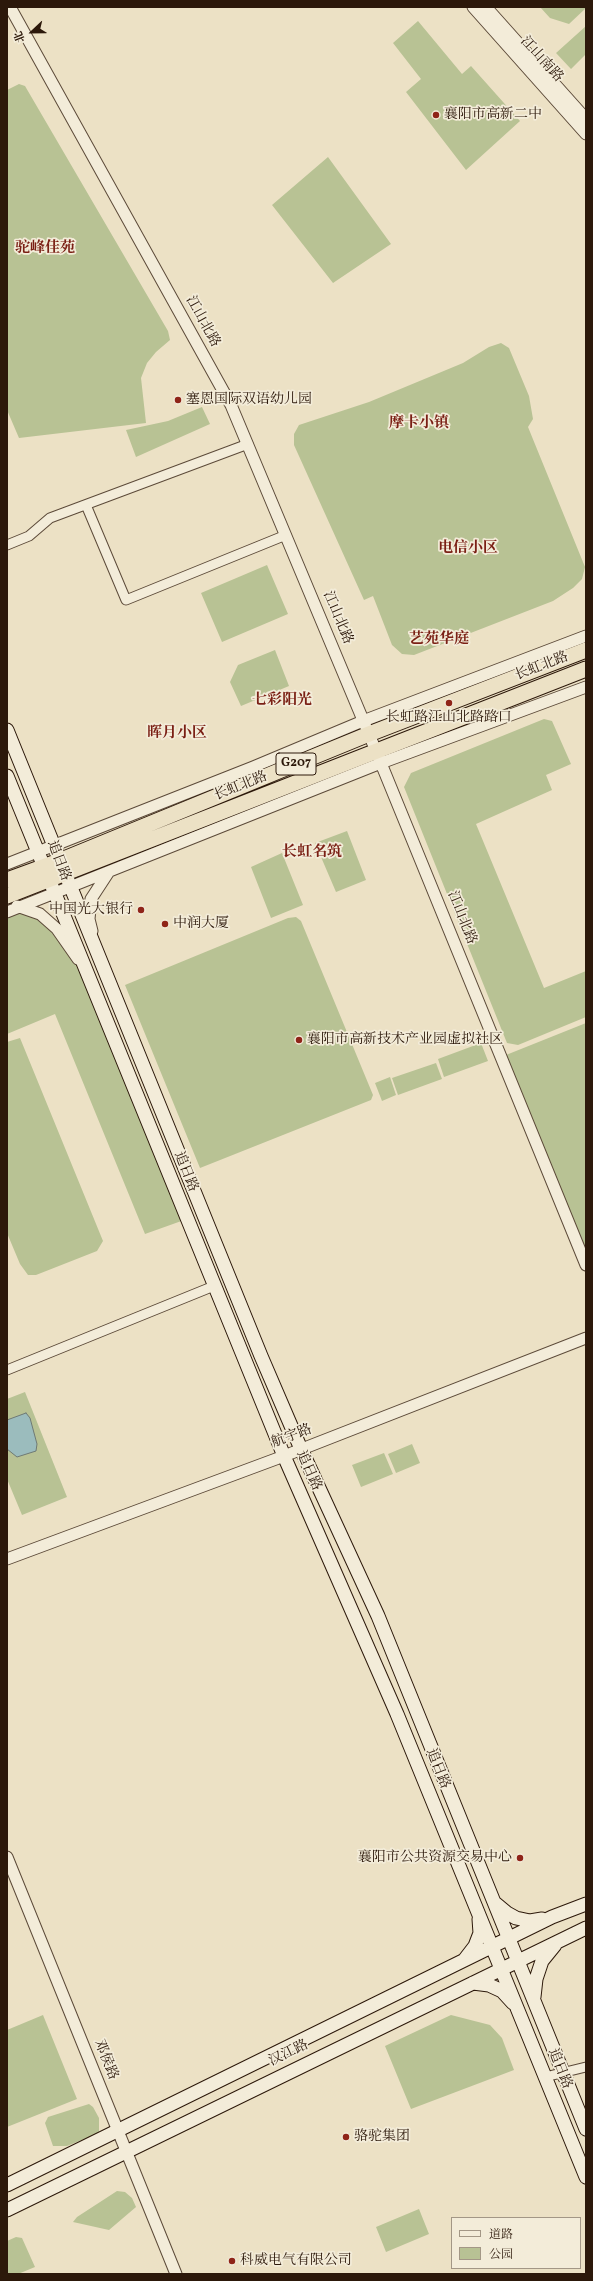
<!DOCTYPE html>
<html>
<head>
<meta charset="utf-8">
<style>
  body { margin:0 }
  #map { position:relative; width:593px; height:2281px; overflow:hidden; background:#ece1c5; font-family:Vollkorn,"Noto Serif SC",serif }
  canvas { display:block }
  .frame { position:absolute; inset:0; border:8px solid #2c180a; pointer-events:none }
  .legend { position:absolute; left:451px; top:2217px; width:130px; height:52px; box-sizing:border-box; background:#f3ecd9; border:1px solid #a39786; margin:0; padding:5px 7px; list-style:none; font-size:12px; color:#2c180a }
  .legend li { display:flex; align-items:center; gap:8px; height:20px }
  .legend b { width:20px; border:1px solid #a39786 }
  .north { position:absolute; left:12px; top:12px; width:40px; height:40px; -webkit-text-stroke:3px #f3ecd9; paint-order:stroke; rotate:248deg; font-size:11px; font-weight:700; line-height:16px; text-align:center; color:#2c180a }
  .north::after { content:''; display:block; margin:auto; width:14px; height:18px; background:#2c180a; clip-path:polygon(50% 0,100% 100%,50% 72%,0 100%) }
</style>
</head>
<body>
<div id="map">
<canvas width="593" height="2281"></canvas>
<div class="frame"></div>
<ul class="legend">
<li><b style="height:5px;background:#f3ecd9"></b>道路</li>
<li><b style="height:11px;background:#b8c294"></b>公园</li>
</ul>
<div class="north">北</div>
</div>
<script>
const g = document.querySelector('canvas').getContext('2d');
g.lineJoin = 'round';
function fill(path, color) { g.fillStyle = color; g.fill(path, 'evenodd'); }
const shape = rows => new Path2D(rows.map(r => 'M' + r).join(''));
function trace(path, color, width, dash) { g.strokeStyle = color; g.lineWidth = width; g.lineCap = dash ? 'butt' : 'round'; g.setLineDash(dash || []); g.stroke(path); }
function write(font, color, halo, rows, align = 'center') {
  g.font = font + ' Vollkorn,"Noto Serif SC",serif'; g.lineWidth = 3.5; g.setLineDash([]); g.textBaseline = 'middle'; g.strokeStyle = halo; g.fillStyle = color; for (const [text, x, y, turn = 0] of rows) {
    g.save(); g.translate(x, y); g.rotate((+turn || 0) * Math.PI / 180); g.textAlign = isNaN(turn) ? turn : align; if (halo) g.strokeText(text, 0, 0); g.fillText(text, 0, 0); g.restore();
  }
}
const green = shape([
  [540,7,586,7,586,8,569,24,550,18],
  [418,21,462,74,471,66,520,121,466,170,406,92,421,79,393,43],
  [586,26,586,54,571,69,556,53],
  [19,84,25,86,168,331,170,340,156,352,147,363,141,378,146,423,19,438,7,410,7,90],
  [328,157,391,244,333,283,272,205],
  [501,343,509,348,529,396,533,419,528,427,585,567,582,579,573,588,553,601,414,655,402,654,392,645,373,596,364,600,294,445,294,434,299,425,369,402,463,363,489,347],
  [202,407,210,424,136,457,126,430,168,421],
  [267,565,288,614,222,642,201,593],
  [275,650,289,686,241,706,230,682,238,665],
  [544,719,552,721,571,764,546,775,552,790,476,824,544,988,586,971,586,1017,518,1045,507,1043,404,787,411,773],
  [347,831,366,880,336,892,315,843],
  [282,853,303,905,271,918,251,867],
  [7,912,40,914,83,967,187,1219,145,1234,55,1014,7,1034],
  [296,917,301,921,373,1095,371,1100,200,1168,125,985,288,918],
  [586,1023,586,1257,501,1057],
  [20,1038,103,1241,97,1251,36,1275,28,1275,20,1264,7,1233,7,1042],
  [481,1043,488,1061,444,1077,438,1059],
  [436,1063,442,1079,398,1095,392,1078],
  [390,1077,396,1095,382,1101,375,1083],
  [25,1392,67,1497,22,1515,7,1479,7,1399],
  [412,1444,420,1463,396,1473,388,1454],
  [384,1453,393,1474,361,1487,352,1465],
  [43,2015,77,2099,7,2127,7,2030],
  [451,2015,490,2025,502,2038,514,2070,411,2109,385,2046],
  [89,2104,93,2107,99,2118,99,2133,67,2146,53,2146,45,2123,48,2117],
  [117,2191,125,2192,132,2198,136,2207,109,2230,73,2222,77,2217],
  [419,2209,429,2234,386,2252,376,2227],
  [16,2237,22,2238,35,2267,18,2274,7,2274,7,2241]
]);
const water = shape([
  [26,1413,30,1418,37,1444,36,1451,17,1457,7,1449,7,1420,26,1413]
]);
const minor = shape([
  [86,505,126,600,286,535],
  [7,545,29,536,50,518,248,444],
  [7,1370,214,1286],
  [545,2077,586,2067]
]);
const tertiary = shape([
  [10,7,231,405,376,751,586,1265],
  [473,7,586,134],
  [486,7,586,119],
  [7,864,253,767,363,721,586,636],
  [17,906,40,914,57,929,78,959],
  [7,912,381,763,586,687],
  [92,931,89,919,91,899,108,873],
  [7,1559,284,1456,586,1338],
  [7,1857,176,2274]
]);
const secondary = shape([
  [7,730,261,1356,301,1449,378,1616,586,2129],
  [7,776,284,1456,397,1714,586,2177],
  [495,1903,507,1913,516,1918,530,1921,542,1919],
  [465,1959,475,1946,480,1933,479,1919],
  [473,1983,489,1985,502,1991,513,2003],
  [534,1997,536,1979,542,1961,555,1945],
  [7,2185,552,1917,586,1904],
  [7,2210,586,1928]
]);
const trunk = shape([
  [7,880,59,861,369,734,586,650],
  [7,896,586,669]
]);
const markers = [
  [436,115,4,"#8f2418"],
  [178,400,4,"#8f2418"],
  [449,703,4,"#8f2418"],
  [141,910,4,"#8f2418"],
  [165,924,4,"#8f2418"],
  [299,1040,4,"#8f2418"],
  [520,1858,4,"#8f2418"],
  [346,2137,4,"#8f2418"],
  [232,2261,4,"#8f2418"]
];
const shields = [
  [296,764,40]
];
const shieldNames = [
  ["G207",296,764]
];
const streetNames = [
  ["江山南路",541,60,48],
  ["江山北路",202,322,61],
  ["江山北路",337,618,67],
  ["长虹北路",542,667,-21],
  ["长虹北路",241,787,-22],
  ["追日路",58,861,69],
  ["江山北路",461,918,68],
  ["追日路",185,1172,68],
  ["航宇路",292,1437,-21],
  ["追日路",308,1471,66],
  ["追日路",437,1769,68],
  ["汉江路",289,2054,-26],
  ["邓侯路",105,2060,68],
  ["追日路",559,2069,68]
];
const poiNames = [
  ["襄阳市高新二中",444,115],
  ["塞恩国际双语幼儿园",186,400],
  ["长虹路江山北路路口",449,718,"center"],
  ["中国光大银行",133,910,"right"],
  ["中润大厦",173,924],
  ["襄阳市高新技术产业园虚拟社区",307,1040],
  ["襄阳市公共资源交易中心",512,1858,"right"],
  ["骆驼集团",354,2137],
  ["科威电气有限公司",240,2261]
];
const neighbourhoodNames = [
  ["驼峰佳苑",45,249],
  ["摩卡小镇",419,424],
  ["电信小区",468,549],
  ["艺苑华庭",439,640],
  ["七彩阳光",282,701],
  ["晖月小区",177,734],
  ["长虹名筑",312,853]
];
fill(green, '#b8c294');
fill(water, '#9bbcbd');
trace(water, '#6f7a75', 1);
trace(minor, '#5c4a39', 11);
trace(tertiary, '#5c4a39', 13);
trace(secondary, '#2c180a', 15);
trace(trunk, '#2c180a', 17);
trace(minor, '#f3ecd9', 9);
trace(tertiary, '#f3ecd9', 11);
trace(secondary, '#f3ecd9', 13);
trace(trunk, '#ece1c5', 15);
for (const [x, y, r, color] of markers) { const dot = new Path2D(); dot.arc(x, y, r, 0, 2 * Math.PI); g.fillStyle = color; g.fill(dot); trace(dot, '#f3ecd9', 1.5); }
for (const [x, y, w] of shields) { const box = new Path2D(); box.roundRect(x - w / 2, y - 11, w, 22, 3); g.fillStyle = '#f3ecd9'; g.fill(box); trace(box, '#2c180a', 1); }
write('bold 13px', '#2c180a', null, shieldNames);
write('14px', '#2c180a', '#f3ecd9', streetNames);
write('14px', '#2c180a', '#f3ecd9', poiNames, 'left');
write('bold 15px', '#7a1f14', '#f3ecd9', neighbourhoodNames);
</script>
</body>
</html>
